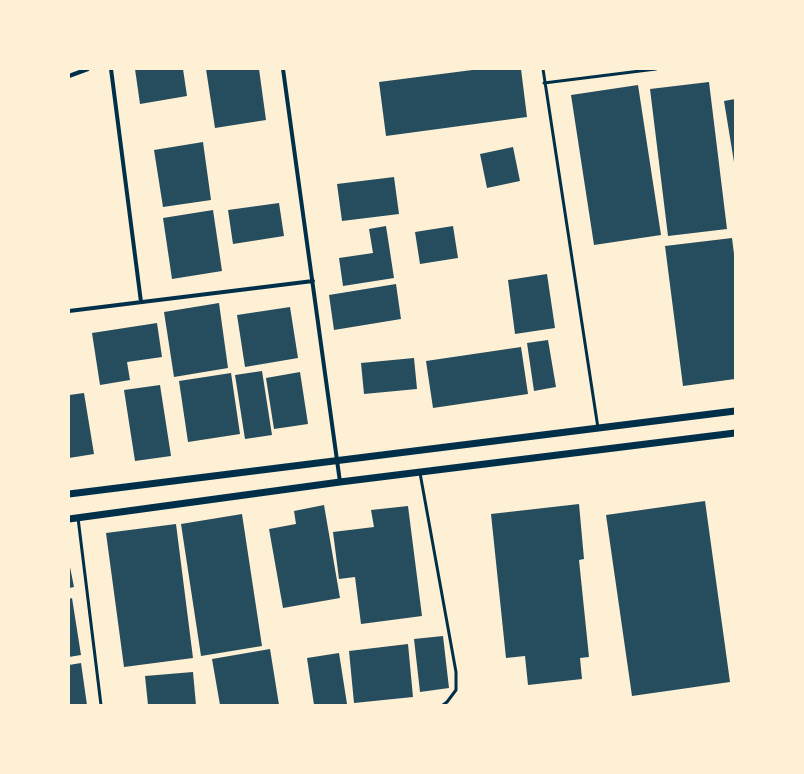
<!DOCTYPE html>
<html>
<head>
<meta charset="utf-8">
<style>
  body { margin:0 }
  #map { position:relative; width:804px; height:774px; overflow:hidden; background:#fdf0d5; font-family:"Space Grotesk",sans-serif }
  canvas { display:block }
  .frame { position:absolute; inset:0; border:70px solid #fdf0d5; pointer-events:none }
</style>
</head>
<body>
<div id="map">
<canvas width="804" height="774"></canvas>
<div class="frame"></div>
</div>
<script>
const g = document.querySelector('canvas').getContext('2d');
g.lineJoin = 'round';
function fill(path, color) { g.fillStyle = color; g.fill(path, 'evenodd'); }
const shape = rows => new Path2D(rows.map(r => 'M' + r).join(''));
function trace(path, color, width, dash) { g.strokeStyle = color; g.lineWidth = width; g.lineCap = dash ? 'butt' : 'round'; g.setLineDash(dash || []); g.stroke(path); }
const building = shape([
  [135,69,183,69,187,96,140,104],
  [206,69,259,69,266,120,215,128],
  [480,69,521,69,527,117,386,136,379,82],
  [709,82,727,229,668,236,650,89],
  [638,85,661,235,594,245,571,95],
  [735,99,735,162,734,162,724,101],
  [203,142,211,200,163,207,154,150],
  [513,147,520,181,487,188,480,154],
  [394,177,399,214,342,221,337,184],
  [279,203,284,236,233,244,228,210],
  [213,210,222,271,172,279,163,218],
  [386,226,394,278,343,286,339,258,373,253,369,229],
  [453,226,458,258,420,264,415,232],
  [732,238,735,262,735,379,683,386,665,246],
  [547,274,555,328,515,334,508,280],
  [396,284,401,319,334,330,329,295],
  [219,303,228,368,174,377,164,312],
  [290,307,298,358,245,367,237,315],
  [157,323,162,357,127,362,130,380,100,385,92,333],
  [548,340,556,387,534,391,527,343],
  [521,347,528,394,433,408,426,361],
  [414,358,417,389,364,394,361,363],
  [262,371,272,435,245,439,235,375],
  [300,372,308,424,274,429,266,378],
  [231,373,240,434,188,442,179,381],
  [160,385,171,456,135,461,124,390],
  [84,393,94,454,69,458,69,395],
  [705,501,730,682,632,696,606,515],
  [579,504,584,559,579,560,589,657,580,658,582,679,528,685,525,656,506,658,491,514],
  [324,505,340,598,283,608,269,529,296,524,294,511],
  [408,506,422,616,361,624,355,577,339,579,333,532,374,527,371,510],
  [242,514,262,646,201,656,181,524],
  [176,524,193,658,124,667,106,533],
  [69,562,74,587,69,588],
  [72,598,81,655,69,657,69,599],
  [443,636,449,688,420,692,414,639],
  [408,644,413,697,354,703,349,651],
  [270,649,279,705,220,705,212,659],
  [339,653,347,704,314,705,307,658],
  [81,663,87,705,69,705,69,665],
  [193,672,196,705,148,705,145,676]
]);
const service = shape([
  [543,69,598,428],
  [544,83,656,69],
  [420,473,456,672,456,690,447,702,443,705],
  [78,518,101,705]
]);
const minor = shape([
  [111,69,141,302],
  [283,69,340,482],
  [69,76,88,69],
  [69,311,313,281]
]);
const tertiary = shape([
  [69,494,735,411],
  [69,519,340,482,735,433]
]);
fill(building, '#264d5e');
trace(service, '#003049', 3);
trace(minor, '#003049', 4);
trace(tertiary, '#003049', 7);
</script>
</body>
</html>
